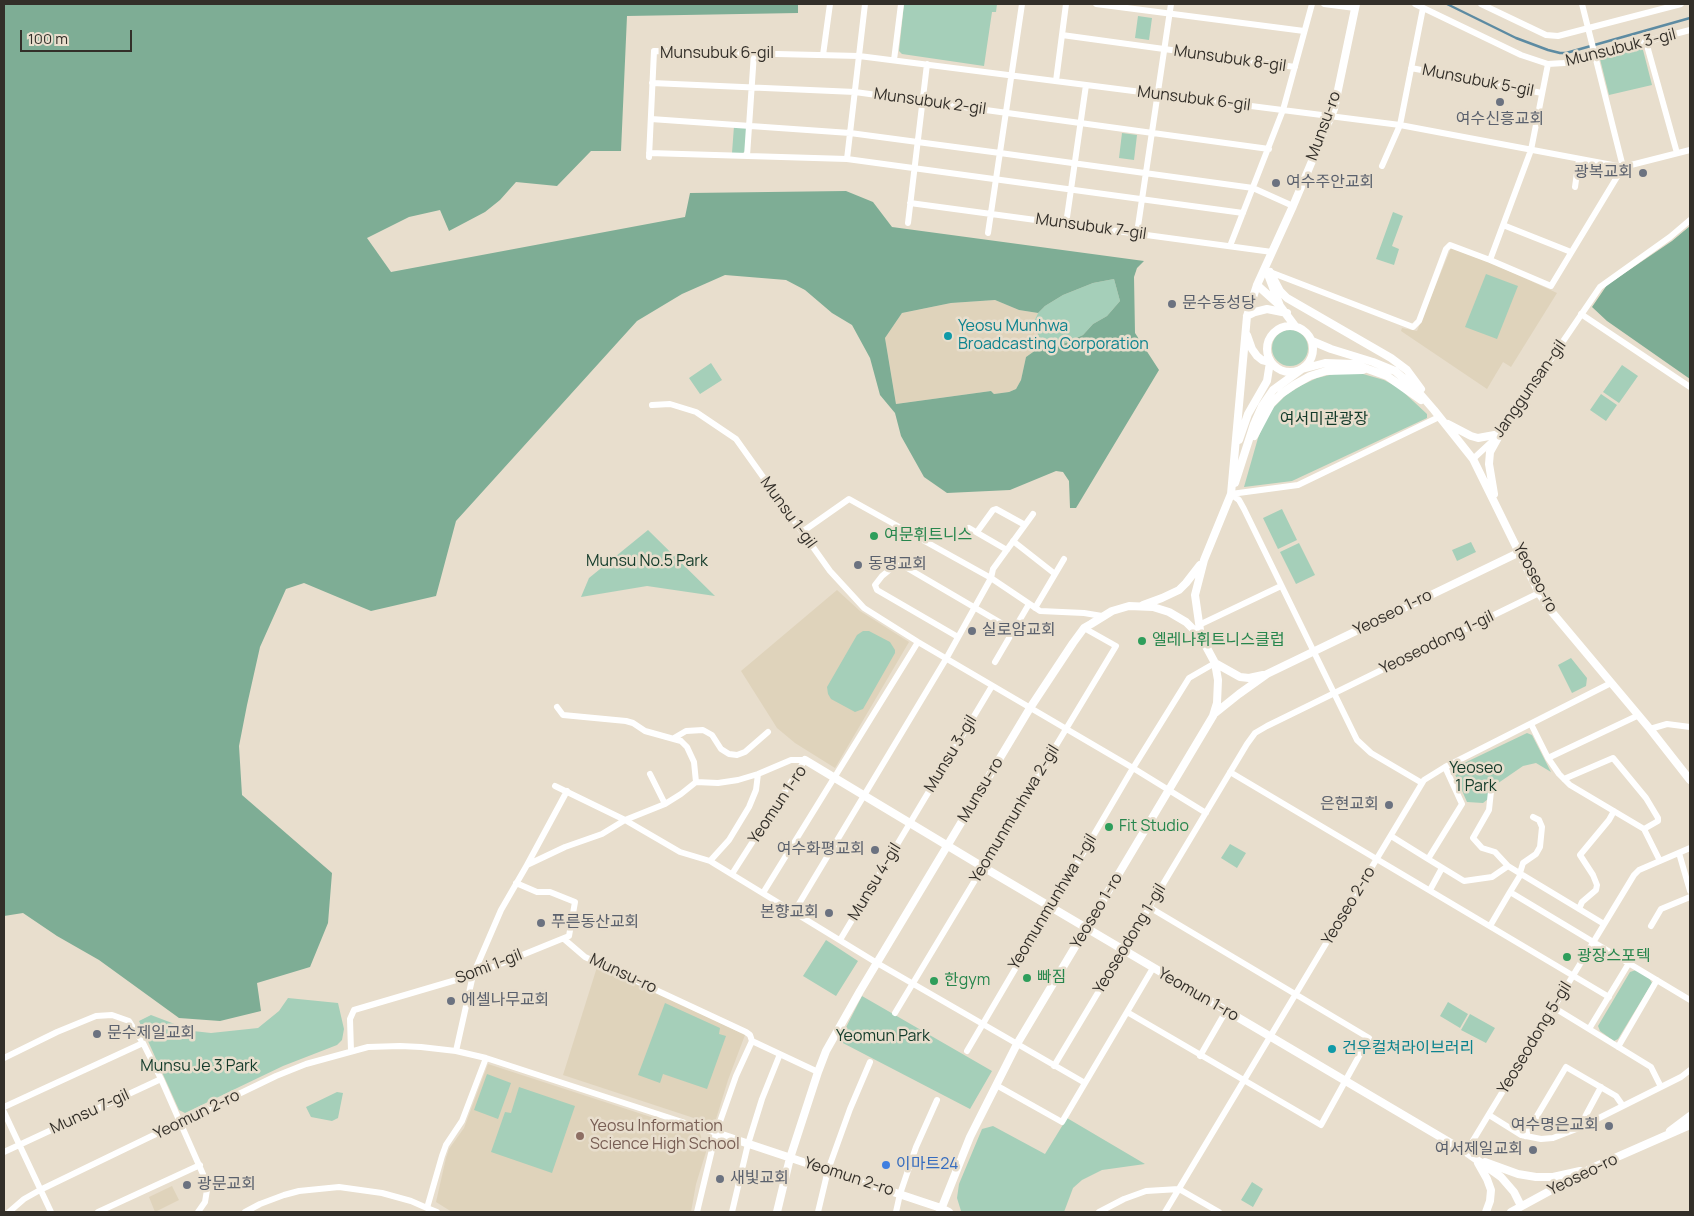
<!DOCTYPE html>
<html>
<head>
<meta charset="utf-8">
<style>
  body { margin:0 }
  #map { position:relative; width:1694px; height:1216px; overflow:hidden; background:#e8decd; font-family:Manrope,sans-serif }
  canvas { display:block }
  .frame { position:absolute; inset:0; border:5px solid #332f29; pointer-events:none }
  .scale { position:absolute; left:20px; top:30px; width:112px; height:22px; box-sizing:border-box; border:2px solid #332f29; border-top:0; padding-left:6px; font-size:15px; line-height:18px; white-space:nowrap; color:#332f29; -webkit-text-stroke:4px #e8decd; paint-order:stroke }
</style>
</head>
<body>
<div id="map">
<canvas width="1694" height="1216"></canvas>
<div class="frame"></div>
<div class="scale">100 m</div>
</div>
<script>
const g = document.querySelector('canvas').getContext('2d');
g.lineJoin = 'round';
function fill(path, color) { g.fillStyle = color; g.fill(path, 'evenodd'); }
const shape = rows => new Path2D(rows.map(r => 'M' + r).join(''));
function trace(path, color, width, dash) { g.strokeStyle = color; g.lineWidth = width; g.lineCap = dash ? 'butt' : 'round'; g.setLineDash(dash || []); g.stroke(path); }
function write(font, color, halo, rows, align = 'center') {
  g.font = font + ' Manrope,"Noto Sans KR",sans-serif'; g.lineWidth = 5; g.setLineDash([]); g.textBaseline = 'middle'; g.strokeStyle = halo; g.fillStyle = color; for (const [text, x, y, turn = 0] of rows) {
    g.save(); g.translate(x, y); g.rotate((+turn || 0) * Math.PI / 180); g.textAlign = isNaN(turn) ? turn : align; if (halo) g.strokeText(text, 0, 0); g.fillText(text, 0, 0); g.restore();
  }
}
const built = shape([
  [1451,248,1496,265,1557,293,1511,367,1503,362,1487,389,1401,331,1402,328,1417,331],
  [995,300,1019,310,1038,313,1033,324,1043,345,1026,357,1021,380,1016,389,1009,392,994,394,991,391,896,404,885,338,902,313,951,303],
  [837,590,860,611,909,642,835,768,795,743,777,728,741,671],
  [598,964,745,1035,728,1080,716,1119,709,1123,563,1075],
  [488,1064,700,1133,706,1152,696,1184,691,1212,452,1212,436,1202,446,1158,449,1149,464,1128],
  [172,1186,179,1200,155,1212,149,1197]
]);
const green = shape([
  [904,4,997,4,996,12,992,12,984,66,902,54,899,51],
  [1138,16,1152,18,1149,40,1135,38],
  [1639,47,1643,50,1652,85,1609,95,1600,59,1602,56],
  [734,126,745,127,747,130,745,151,742,154,732,153],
  [1122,133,1137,135,1134,160,1119,158],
  [1393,212,1403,216,1392,246,1399,249,1394,265,1376,259],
  [1486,274,1518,286,1497,339,1465,327],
  [1114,279,1120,301,1107,316,1093,324,1083,335,1049,350,1043,345,1033,324,1038,313,1045,306,1063,295,1093,283],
  '1272 348a18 18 0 1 1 36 0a18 18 0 1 1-36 0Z',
  [711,363,722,380,700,394,689,378],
  [1622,365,1638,376,1619,403,1603,392],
  [1342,372,1363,374,1384,380,1399,388,1427,414,1427,418,1292,481,1244,487,1258,438,1265,421,1274,407,1286,395,1302,385,1317,378],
  [1601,394,1617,405,1606,421,1590,410],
  [1282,509,1297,540,1278,549,1263,518],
  [648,530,715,596,647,586,581,597,589,578],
  [1471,542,1476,552,1457,561,1452,550],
  [1299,543,1315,575,1296,584,1280,552],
  [863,631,869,631,890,642,895,650,895,653,863,709,855,712,831,699,828,694,827,687,857,635],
  [1571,658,1587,678,1586,686,1572,693,1558,665],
  [1527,733,1532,735,1551,772,1536,763,1523,766,1491,788,1488,799,1483,803,1467,802,1453,770,1458,766],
  [1230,844,1246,853,1237,868,1221,858],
  [826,940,858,961,836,996,803,976],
  [1636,970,1649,978,1652,983,1618,1039,1614,1041,1600,1031,1598,1026,1630,972],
  [862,996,992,1071,970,1109,839,1041],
  [288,998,338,1003,344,1029,342,1040,337,1045,283,1066,185,1113,179,1110,139,1021,151,1015,193,1031,211,1033,258,1028,279,1011],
  [1448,1002,1468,1014,1460,1028,1440,1016],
  [665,1003,720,1028,719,1034,726,1036,707,1089,663,1074,660,1083,638,1075],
  [1470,1014,1495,1028,1486,1043,1461,1030],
  [487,1074,511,1083,498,1119,474,1110],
  [519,1087,575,1106,552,1173,491,1152,505,1112,511,1113],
  [337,1092,343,1093,338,1118,332,1121,311,1117,306,1107],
  [1067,1118,1145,1164,1102,1170,1082,1180,1073,1188,1064,1212,961,1211,957,1198,959,1184,982,1129,993,1126,1045,1154],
  [1252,1182,1263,1189,1253,1207,1241,1200]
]);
const forest = shape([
  [4,4,798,4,798,13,627,16,621,151,591,151,557,186,516,182,500,200,485,212,449,231,440,210,409,217,367,238,391,272,685,217,690,193,846,191,873,202,892,227,1144,261,1137,268,1134,277,1135,333,1159,370,1076,508,1070,508,1069,481,1063,472,1056,471,1010,490,947,493,924,477,901,436,895,413,880,395,870,358,852,325,832,313,805,290,786,280,725,275,682,294,637,321,456,521,436,596,371,611,304,583,286,589,260,647,247,705,239,746,242,795,332,873,328,923,310,967,257,983,261,1011,220,1021,179,1018,99,960,57,936,23,913,4,916],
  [1114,279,1120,301,1107,316,1093,324,1083,335,1050,350,1043,345,1026,357,1021,380,1016,389,1009,392,994,394,991,391,896,404,885,338,902,313,951,303,995,300,1019,310,1038,313,1045,306,1063,295,1093,283],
  [1690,226,1690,379,1607,321,1592,307,1607,285,1672,241]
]);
const stream = shape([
  [1447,4,1516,38,1548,50,1560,53,1566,53,1690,18]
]);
const minor = shape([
  [1096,4,1304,31],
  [1324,4,1355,8],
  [1415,4,1521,55,1548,64,1564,63,1690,30],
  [1481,4,1546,35,1558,36,1681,4],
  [1062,35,1295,67],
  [1646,42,1677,153],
  [823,55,830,4],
  [894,60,901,4],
  [1411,68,1542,93],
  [1056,81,1066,4],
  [652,83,855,92,1269,149],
  [651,119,850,133,1000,153,1253,188,1293,206],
  [649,153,847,159,1243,213],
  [747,156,754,53],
  [649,157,654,51,859,56,1400,125,1623,167,1690,150],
  [847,159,865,4],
  [1382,166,1400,125,1423,8],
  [1575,187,1579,159],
  [910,203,1272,252],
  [908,223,927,64],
  [1066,224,1086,85],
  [1503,225,1571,252],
  [988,233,1022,4],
  [1137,233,1171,4],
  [1230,246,1283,110,1312,4],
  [1490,260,1531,150,1548,64],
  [1270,272,1413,327,1419,321,1446,249,1450,245,1490,260,1551,286,1623,167,1582,4],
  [1581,314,1690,387],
  [652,405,670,404,696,412,736,439,830,571,864,608,918,642,1133,768,1206,813],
  [1473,459,1500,434,1600,287,1670,237,1690,220],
  [969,528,1007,550],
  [802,532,849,499,991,578,1040,611,1084,613,1102,616],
  [977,532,993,510,996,509,1025,525],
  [1013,541,1055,574],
  [1035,608,1064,559],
  [1199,625,1281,586],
  [958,637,877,590,875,585,882,576,893,567,902,565,1013,630],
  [995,662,1029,604],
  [557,707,563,715,626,721,633,723,645,731,681,741,687,747,694,762,696,782],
  [1531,724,1548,758,1559,774,1570,785,1644,829,1660,861],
  [1650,729,1667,724,1690,727],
  [674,738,686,731,703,730,712,735,721,749,729,754,737,755,745,752,768,732],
  [1548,758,1639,715],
  [1445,767,1462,804,1428,859,1464,881,1492,877,1508,866,1521,874,1510,892,1690,1000],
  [1230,772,1609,997],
  [650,774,665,804],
  [1564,779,1613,758,1646,798,1658,818,1658,821,1644,829],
  [1422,783,1371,753,1357,740,1244,509,1239,500,1231,494,1298,485,1439,417],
  [555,786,625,820,680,852,710,861,877,963,1085,1083],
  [1491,791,1489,810,1473,838,1482,848,1495,852,1508,866],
  [1391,836,1428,859],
  [1679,853,1690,891],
  [710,861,729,840,749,807,756,790,758,774],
  [527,865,567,791],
  [1520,873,1523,863,1536,854,1540,847,1542,827,1539,820,1533,817],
  [1521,874,1604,924],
  [1430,890,1442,868],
  [763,893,918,642],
  [1579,909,1582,902,1596,890,1597,885,1593,875,1580,855,1609,820,1614,811],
  [794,912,946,659,991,578,993,569,1033,514],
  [1490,926,1510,892],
  [1651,926,1661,909,1690,897],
  [564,939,585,957,746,1032,750,1035,752,1041,818,1072],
  [840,940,992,686],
  [1553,1007,1651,1067,1661,1087],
  [1127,1012,1321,1125,1369,1038,1149,907],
  [895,1013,1116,646,1084,628],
  [1589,1029,1629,963],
  [1618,1047,1657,980],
  [351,1051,350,1019,354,1010,473,975,569,936,575,902,550,892,537,892,516,883],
  [456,1051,473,975,501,910,527,865,565,847,602,834,625,820,665,804,681,794,696,782,718,783,738,780,758,774,791,760,805,760,732,874],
  [967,1051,1133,768,1189,678,1215,663],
  [1200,1056,1226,1011],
  [4,1058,57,1032,96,1016,112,1015,129,1021,143,1043,161,1079,206,1181,207,1190,205,1202,198,1212],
  [1054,1066,1247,744,1255,733,1267,726,1539,593],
  [996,1085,1062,1122,1153,968],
  [4,1107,143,1043],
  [4,1112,51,1212],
  [1489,1115,1521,1135,1541,1139,1553,1138,1579,1128,1681,1077,1690,1070],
  [1579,1128,1601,1087],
  [1525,1136,1566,1067,1616,1096,1623,1106],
  [4,1152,161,1079],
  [1466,1152,1634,875,1639,870,1690,848],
  [9,1212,24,1199,40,1190,276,1076,306,1064,368,1047,400,1046,421,1047,456,1051,486,1058,716,1133],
  [98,1212,200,1165],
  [245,1212,260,1204,284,1195,299,1191,339,1187,382,1193,411,1201,427,1208],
  [437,1212,427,1208,442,1156,446,1145,462,1121,486,1058],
  [697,1212,716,1133,736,1076,752,1041],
  [732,1212,748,1144,762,1099,780,1054],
  [818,1212,828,1170,850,1109,870,1062],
  [896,1212,900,1194,916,1147,937,1100],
  [1099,1212,1124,1199,1146,1191,1179,1189,1219,1212],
  [1165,1212,1424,780,1445,767,1611,683]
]);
const tertiary = shape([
  [1270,272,1280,291,1287,298,1391,358,1407,370,1421,389],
  [1269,277,1280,306,1295,326],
  [1257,285,1277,303],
  [1247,316,1255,312,1267,309,1287,313],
  '1267 349a23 23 0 1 1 46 0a23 23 0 1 1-46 0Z',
  [1312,341,1331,349,1373,362,1395,371,1415,388,1434,410,1473,459,1539,593,1551,611,1650,729,1690,780],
  [1448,424,1471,436,1478,438,1500,434],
  [1254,436,1271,404,1281,394,1294,385,1310,376,1326,371,1363,370],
  [1239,440,1248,414,1267,381,1270,362,1262,360,1257,356,1252,349,1247,335],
  [1235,483,1254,424,1262,406,1273,390,1302,369,1325,363,1354,364,1387,376,1421,400],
  [1494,494,1489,464,1490,452,1500,434],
  [1143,605,1162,598,1179,590,1186,583,1200,565],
  [1215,663,1240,677,1249,678,1263,675],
  [1214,714,1239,694,1267,674,1520,552],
  [805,760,983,867,1466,1152,1501,1177,1514,1192,1521,1206],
  [1670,1131,1690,1116],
  [716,1133,941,1208,949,1212],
  [1485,1162,1518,1174,1536,1177,1553,1177,1580,1171],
  [1478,1163,1487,1179,1491,1190,1490,1201,1486,1212],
  [777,1212,790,1158,818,1072,826,1051,860,991,1030,708,1073,643,1084,628,1091,624,1112,611,1129,606,1153,607,1169,612,1186,622,1200,636],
  [940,1212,970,1137,1017,1044,1213,716,1217,703,1218,680,1215,663,1201,637,1195,595,1204,560,1231,494,1247,316,1257,285,1293,206,1334,109,1356,4],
  [1511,1212,1592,1168,1690,1125]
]);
const markers = [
  [1500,102,5,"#6b7280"],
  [1643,173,5,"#6b7280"],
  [1276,183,5,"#6b7280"],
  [1172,304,5,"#6b7280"],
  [948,336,5,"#0f9aa8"],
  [874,536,5,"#2e9e5b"],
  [858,565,5,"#6b7280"],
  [972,631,5,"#6b7280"],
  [1142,641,5,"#2e9e5b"],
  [1389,805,5,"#6b7280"],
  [1109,827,5,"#2e9e5b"],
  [875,850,5,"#6b7280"],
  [829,913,5,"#6b7280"],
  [541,923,5,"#6b7280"],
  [1567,957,5,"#2e9e5b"],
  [1027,978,5,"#2e9e5b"],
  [934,981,5,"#2e9e5b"],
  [451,1001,5,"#6b7280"],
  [97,1034,5,"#6b7280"],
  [1332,1049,5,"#0f9aa8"],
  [1609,1126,5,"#6b7280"],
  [580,1136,5,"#8d6e63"],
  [1533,1150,5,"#6b7280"],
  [886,1165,5,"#3f7fe0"],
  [720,1179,5,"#6b7280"],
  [187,1185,5,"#6b7280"]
];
const streetNames = [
  ["Munsubuk 3-gil",1621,48,-14],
  ["Munsubuk 6-gil",717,54],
  ["Munsubuk 8-gil",1230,59,8],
  ["Munsubuk 5-gil",1478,81,11],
  ["Munsubuk 6-gil",1194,99,7],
  ["Munsubuk 2-gil",930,102,8],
  ["Munsu-ro",1324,126,-70],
  ["Munsubuk 7-gil",1091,227,8],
  ["Janggunsan-gil",1530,389,-55],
  ["Munsu 1-gil",788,513,54],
  ["Yeoseo-ro",1535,578,62],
  ["Yeoseo 1-ro",1393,613,-26],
  ["Yeoseodong 1-gil",1437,643,-26],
  ["Munsu 3-gil",951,754,-59],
  ["Munsu-ro",981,790,-59],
  ["Yeomun 1-ro",778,805,-56],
  ["Yeomunmunhwa 2-gil",1015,814,-59],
  ["Munsu 4-gil",875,882,-59],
  ["Yeomunmunhwa 1-gil",1053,902,-59],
  ["Yeoseo 2-ro",1349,906,-59],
  ["Yeoseo 1-ro",1097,911,-59],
  ["Yeoseodong 1-gil",1130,939,-59],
  ["Somi 1-gil",489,967,-21],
  ["Munsu-ro",623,974,25],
  ["Yeomun 1-ro",1198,995,30],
  ["Yeoseodong 5-gil",1535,1038,-59],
  ["Munsu 7-gil",90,1112,-25],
  ["Yeomun 2-ro",197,1115,-26],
  ["Yeoseo-ro",1583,1175,-26],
  ["Yeomun 2-ro",849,1177,18]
];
const worshipNames = [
  ["여수신흥교회",1500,120,"center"],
  ["광복교회",1633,173,"right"],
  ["여수주안교회",1286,183],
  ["문수동성당",1182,304],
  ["동명교회",868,565],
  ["실로암교회",982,631],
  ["은현교회",1379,805,"right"],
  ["여수화평교회",865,850,"right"],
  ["본향교회",819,913,"right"],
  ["푸른동산교회",551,923],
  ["에셀나무교회",461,1001],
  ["문수제일교회",107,1034],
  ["여수명은교회",1599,1126,"right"],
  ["여서제일교회",1523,1150,"right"],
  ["새빛교회",730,1179],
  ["광문교회",197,1185]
];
const cultureNames = [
  ["Yeosu Munhwa",958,327],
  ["Broadcasting Corporation",958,345],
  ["건우컬쳐라이브러리",1342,1049]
];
const parkNames = [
  ["여서미관광장",1324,420],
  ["Munsu No.5 Park",647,562],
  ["Yeoseo",1476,769],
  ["1 Park",1476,787],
  ["Yeomun Park",883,1037],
  ["Munsu Je 3 Park",199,1067]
];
const leisureNames = [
  ["여문휘트니스",884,536],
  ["엘레나휘트니스클럽",1152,641],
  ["Fit Studio",1119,827],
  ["광장스포텍",1577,957],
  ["빠짐",1037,978],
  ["한gym",944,981]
];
const educationNames = [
  ["Yeosu Information",590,1127],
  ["Science High School",590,1145]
];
const shopNames = [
  ["이마트24",896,1165]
];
fill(built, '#dfd3bb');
fill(green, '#a5cfb9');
fill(forest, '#7ead95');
trace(stream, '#5d8ba2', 2.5);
trace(minor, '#fff', 6);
trace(tertiary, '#fff', 8);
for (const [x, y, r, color] of markers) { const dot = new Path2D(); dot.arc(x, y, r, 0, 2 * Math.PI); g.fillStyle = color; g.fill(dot); trace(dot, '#e8decd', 2); }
write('16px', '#332f29', '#e8decd', streetNames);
write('16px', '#5b616d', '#e8decd', worshipNames, 'left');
write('16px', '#0d838f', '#e8decd', cultureNames, 'left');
write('16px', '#133b2a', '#e8decd', parkNames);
write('16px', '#27864d', '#e8decd', leisureNames, 'left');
write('16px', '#785e54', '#e8decd', educationNames, 'left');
write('16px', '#366cbe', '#e8decd', shopNames, 'left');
</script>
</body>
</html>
